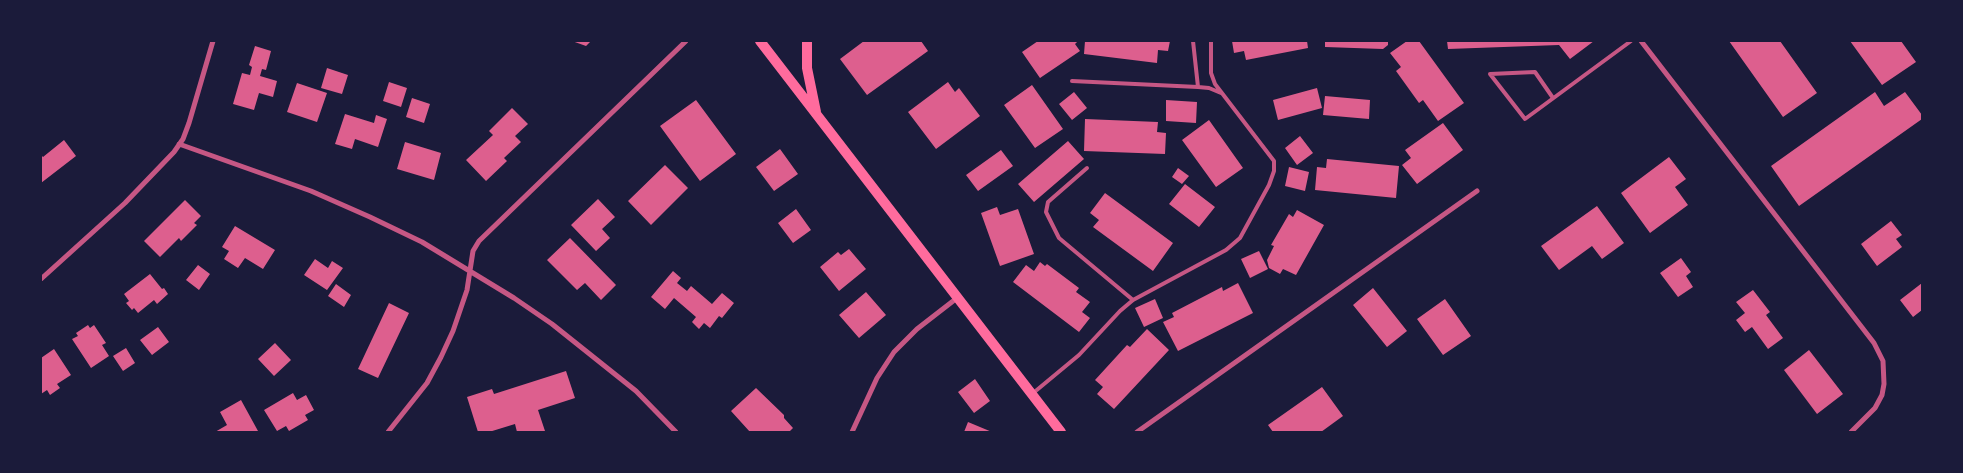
<!DOCTYPE html>
<html>
<head>
<meta charset="utf-8">
<style>
  body { margin:0 }
  #map { position:relative; width:1963px; height:473px; overflow:hidden; background:#1b1b3a; font-family:Arial,sans-serif }
  canvas { display:block }
  .frame { position:absolute; inset:0; border:42px solid #1b1b3a; pointer-events:none }
</style>
</head>
<body>
<div id="map">
<canvas width="1963" height="473"></canvas>
<div class="frame"></div>
</div>
<script>
const g = document.querySelector('canvas').getContext('2d');
g.lineJoin = 'round';
function fill(path, color) { g.fillStyle = color; g.fill(path, 'evenodd'); }
const shape = rows => new Path2D(rows.map(r => 'M' + r).join(''));
function trace(path, color, width, dash) { g.strokeStyle = color; g.lineWidth = width; g.lineCap = dash ? 'butt' : 'round'; g.setLineDash(dash || []); g.stroke(path); }
const building = shape([
  [572,41,591,41,586,46],
  [864,41,921,41,928,51,867,95,840,59],
  [1038,41,1078,41,1075,44,1080,51,1040,78,1022,52],
  [1085,41,1170,41,1168,51,1158,50,1157,63,1084,54],
  [1232,41,1307,41,1308,48,1246,60,1244,51,1234,53],
  [1325,41,1388,41,1388,45,1383,49,1325,47],
  [1407,41,1419,41,1464,103,1438,121,1423,100,1419,103,1396,71,1401,67,1390,53],
  [1447,41,1594,41,1570,59,1559,45,1448,49],
  [1729,41,1780,41,1817,93,1783,117],
  [1850,41,1901,41,1916,62,1882,85],
  [255,46,271,51,266,70,262,69,260,76,277,81,273,97,259,93,254,110,233,104,242,73,250,75,252,67,249,65],
  [327,68,348,75,342,94,321,88],
  [389,82,407,88,401,107,383,101],
  [948,82,955,92,959,88,980,116,936,149,908,112],
  [297,83,327,93,317,122,287,112],
  [1032,85,1063,129,1035,148,1004,105],
  [1317,88,1322,108,1278,120,1273,100],
  [1074,92,1087,108,1072,120,1059,104],
  [1875,92,1884,106,1905,92,1922,115,1922,119,1799,206,1771,166],
  [1325,96,1370,100,1369,119,1323,115],
  [412,98,430,104,424,123,406,117],
  [696,100,736,154,700,181,660,126],
  [1166,100,1197,102,1196,123,1166,121],
  [512,108,528,124,515,136,521,142,504,158,507,161,486,181,466,160,493,135,489,131],
  [345,114,374,123,376,115,387,119,378,147,355,139,352,149,335,144],
  [1085,119,1158,122,1157,132,1166,133,1165,154,1084,151],
  [1209,120,1243,168,1216,187,1182,140],
  [1443,123,1463,150,1417,184,1402,165,1411,158,1405,150],
  [1300,136,1313,153,1297,165,1285,148],
  [64,140,76,156,41,183,41,155,43,157],
  [1068,141,1084,159,1034,202,1018,184],
  [405,142,441,153,434,180,397,169],
  [780,149,798,174,774,191,756,167],
  [1001,150,1013,166,978,191,966,175],
  [1669,157,1686,179,1675,187,1688,205,1650,233,1621,193],
  [1327,159,1399,166,1396,198,1315,190,1317,167,1326,168],
  [665,165,688,188,651,225,628,201],
  [1289,167,1309,172,1305,191,1285,186],
  [1178,168,1189,176,1182,184,1172,177],
  [1185,184,1215,207,1199,227,1169,204],
  [1105,193,1173,243,1153,271,1093,227,1099,220,1090,213],
  [598,199,615,217,602,229,610,238,596,251,571,225],
  [185,200,201,216,194,223,197,225,181,241,179,238,160,257,144,241],
  [1597,206,1624,243,1602,259,1592,246,1559,270,1541,246],
  [997,207,1000,215,1018,209,1034,254,1000,266,981,213],
  [796,209,811,230,793,243,778,223],
  [1297,210,1324,225,1296,275,1283,269,1280,274,1269,268,1267,260,1274,246,1271,245,1289,214,1293,217],
  [1891,221,1902,235,1896,239,1902,247,1877,266,1861,244],
  [235,226,275,250,263,269,245,258,238,268,224,259,229,251,222,247],
  [570,238,616,285,601,300,585,283,577,290,547,260],
  [849,249,866,269,839,291,820,267,838,252,841,255],
  [1259,251,1268,269,1250,278,1241,259],
  [1681,258,1691,272,1686,276,1693,287,1678,297,1660,273],
  [315,259,328,268,332,261,343,268,327,290,304,275],
  [1040,262,1045,266,1047,264,1079,288,1076,292,1090,302,1082,312,1090,318,1079,332,1013,282,1026,265,1034,271],
  [198,265,210,274,199,290,186,280],
  [673,271,681,278,677,283,687,291,691,286,712,304,722,293,734,303,722,318,719,316,710,328,704,323,699,329,692,322,696,317,674,298,665,309,651,297],
  [150,274,162,289,164,288,168,294,157,304,154,300,138,313,134,308,132,310,126,303,129,301,124,294],
  [1238,283,1253,313,1178,351,1163,322,1174,317,1172,313,1222,287,1223,291],
  [1922,283,1922,310,1913,317,1900,300],
  [336,284,351,295,344,307,328,296],
  [1373,288,1407,331,1387,347,1353,305],
  [1753,290,1770,312,1766,315,1783,338,1768,349,1752,327,1745,332,1736,320,1745,313,1736,302],
  [866,292,886,315,859,338,839,315],
  [1155,299,1163,318,1144,327,1135,308],
  [1445,299,1471,336,1443,355,1417,319],
  [389,303,409,313,378,378,358,369],
  [88,325,90,328,94,325,106,343,102,345,109,356,91,368,72,339,78,336,76,333],
  [158,327,169,342,152,355,140,340],
  [1147,329,1169,350,1114,409,1097,394,1103,387,1095,380,1127,345,1130,347],
  [275,343,291,360,274,376,258,359],
  [126,348,135,363,123,371,113,356],
  [54,349,71,375,57,384,60,388,50,395,47,390,41,394,41,358],
  [1809,350,1843,394,1817,414,1784,370],
  [566,371,575,398,538,410,545,431,517,432,515,424,489,432,478,432,467,397,492,389,494,394],
  [975,379,990,401,974,413,958,392],
  [1322,387,1343,416,1321,432,1273,432,1268,425],
  [756,388,784,415,784,418,793,428,789,432,750,432,731,411],
  [293,393,297,400,306,395,314,410,305,415,308,420,289,431,286,426,277,431,264,410],
  [241,400,258,431,215,432,227,425,220,412],
  [968,422,992,432,964,432]
]);
const service = shape([
  [1193,41,1198,87],
  [1072,81,1198,87,1209,88,1221,93],
  [1553,98,1535,72,1490,74,1525,119,1631,41],
  [1087,168,1048,202,1046,212,1059,238,1133,300],
  [1032,394,1079,355,1120,311,1133,300,1226,250,1240,238,1269,185,1274,171,1274,161,1215,84,1211,73,1211,41]
]);
const minor = shape([
  [1641,41,1874,343,1883,361,1884,384,1882,395,1875,408,1851,432],
  [179,144,311,191,370,217,422,242,514,298,552,324,636,391,676,432],
  [41,279,125,203,174,152,183,139,189,123,213,41],
  [388,432,427,383,441,357,453,331,467,290,473,251,479,241,686,41],
  [852,432,877,378,894,352,917,329,957,298],
  [1137,432,1477,191]
]);
const secondary = shape([
  [760,41,1061,432],
  [807,41,807,68,816,112]
]);
fill(building, '#dd5f8e');
trace(service, '#c65784', 4);
trace(minor, '#c65784', 5);
trace(secondary, '#ff6b9d', 10);
</script>
</body>
</html>
